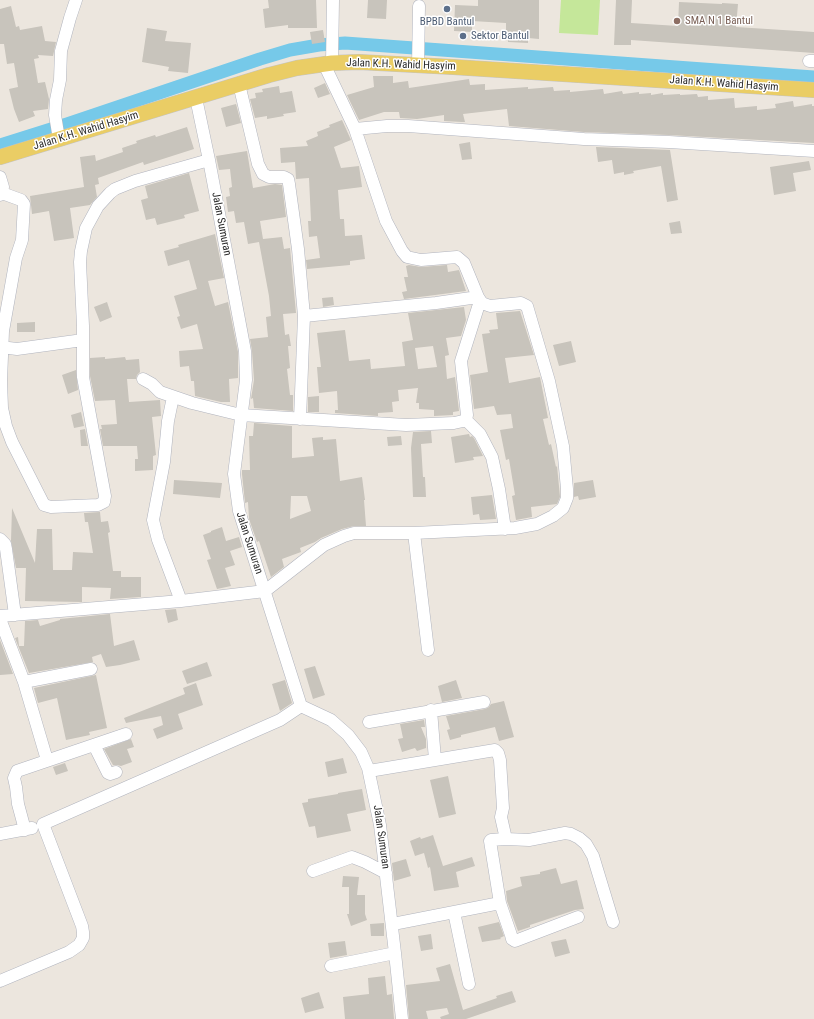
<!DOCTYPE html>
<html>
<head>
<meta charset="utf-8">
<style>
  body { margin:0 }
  canvas { display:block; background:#ece6de }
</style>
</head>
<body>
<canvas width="814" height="1019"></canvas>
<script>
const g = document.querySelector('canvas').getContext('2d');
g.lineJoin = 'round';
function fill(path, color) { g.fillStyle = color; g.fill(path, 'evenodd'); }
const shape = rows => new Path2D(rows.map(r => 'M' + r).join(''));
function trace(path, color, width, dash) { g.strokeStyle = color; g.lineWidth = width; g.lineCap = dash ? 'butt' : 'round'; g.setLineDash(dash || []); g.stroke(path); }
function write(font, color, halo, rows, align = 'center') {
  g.font = font + ' "Roboto Condensed",sans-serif'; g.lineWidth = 3; g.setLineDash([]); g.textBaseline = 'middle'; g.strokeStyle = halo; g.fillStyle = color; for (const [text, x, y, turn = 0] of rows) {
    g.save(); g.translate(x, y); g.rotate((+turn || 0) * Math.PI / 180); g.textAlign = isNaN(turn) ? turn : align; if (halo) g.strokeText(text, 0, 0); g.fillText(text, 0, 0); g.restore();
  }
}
const pitch = shape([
  [561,0,600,0,598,35,559,33]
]);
const canal = shape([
  [0,145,67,124,260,59,290,50,319,45,345,43,814,77]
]);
const building = shape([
  [268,0,316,0,317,28,288,28,288,25,265,28,263,9,269,8],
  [368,0,387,0,386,19,367,18],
  [478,0,539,0,539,39,528,38,528,43,508,42,508,36,506,36,506,23,472,21,472,32,454,31,455,5,478,6],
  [616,0,632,0,631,23,678,26,679,2,722,4,722,3,738,4,736,27,814,32,814,53,631,40,631,45,614,45],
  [11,6,16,27,19,26,20,30,42,26,45,41,56,42,53,56,38,55,39,58,34,59,38,83,45,82,49,99,48,109,33,111,35,116,19,122,14,109,9,89,18,87,14,63,7,64,4,44,0,44,0,9],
  [147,28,167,31,165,41,191,43,188,73,168,71,169,67,142,62],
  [323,30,325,42,312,44,310,32],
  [373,76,393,76,393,83,408,81,409,88,469,79,470,85,485,84,485,90,528,87,528,89,553,87,554,91,570,90,570,92,603,89,604,94,622,91,623,94,639,92,639,94,651,93,651,95,663,93,663,95,680,94,680,95,697,94,698,97,708,96,708,100,734,98,735,108,757,106,757,110,776,108,775,104,793,101,794,107,812,104,812,106,814,106,814,143,669,135,584,132,509,126,507,109,463,114,465,122,462,122,444,121,444,115,417,119,400,118,399,112,384,112,359,120,347,95,374,87],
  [325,83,330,94,318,98,314,88],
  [279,86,280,93,292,91,296,112,283,114,284,116,267,119,267,116,255,118,250,99,256,98,255,93,263,92,262,89],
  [236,104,241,123,226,127,221,108],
  [342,120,351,140,334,147,341,168,359,166,362,187,338,190,340,219,344,219,345,236,362,235,365,259,350,261,350,265,307,269,306,260,320,258,317,236,309,237,308,221,311,221,309,178,296,179,295,162,281,163,280,148,308,146,306,141,318,136,317,132,330,127,329,125],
  [187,127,194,149,144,165,143,162,98,178,99,184,95,185,97,197,90,205,70,208,74,238,54,241,49,211,32,214,30,196,84,187,80,157,95,155,96,161,123,152,122,148,137,143,136,141,155,135,156,137],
  [470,142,472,159,462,160,459,144],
  [596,147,670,150,678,200,667,202,661,166,633,171,634,173,624,175,624,172,614,174,612,160,598,162],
  [247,151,253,188,275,184,282,185,286,217,260,221,263,239,282,237,284,249,290,248,296,313,283,314,285,335,289,334,291,346,288,346,290,368,287,369,290,395,293,395,293,411,254,408,253,398,251,399,254,380,252,351,250,339,268,337,266,317,271,316,269,296,259,242,248,244,244,222,236,223,234,211,228,212,226,197,230,196,229,188,232,187,230,169,219,170,216,156],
  [809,161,811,170,793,173,796,191,774,195,770,167],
  [189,173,199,211,184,215,185,218,157,225,155,218,146,220,141,200,148,198,145,186],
  [680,221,682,233,671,234,669,223],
  [215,234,224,278,208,281,215,306,228,302,238,352,238,378,229,379,230,402,221,402,195,396,194,381,191,381,189,366,180,367,179,351,203,349,197,324,181,329,177,317,180,316,174,296,197,289,189,260,168,266,164,251,179,247,178,245],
  [409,265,421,267,447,265,448,272,459,270,466,291,404,299,402,292,407,291,404,277,408,277,406,266],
  [333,297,334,305,323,307,322,298],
  [107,302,112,317,100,322,94,307],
  [464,307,466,320,461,336,446,338,449,355,445,356,447,379,455,377,459,411,453,412,453,415,434,416,434,410,419,409,419,403,416,403,418,388,398,390,399,401,392,402,393,412,378,413,378,416,335,413,335,410,338,410,337,391,319,393,317,367,321,367,317,333,345,330,349,361,370,359,371,369,405,366,402,342,413,340,408,313],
  [433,346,437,367,418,369,415,348],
  [520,311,534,355,505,358,509,383,540,377,548,418,543,419,549,445,551,444,556,467,557,466,560,497,557,504,531,507,532,517,516,520,512,496,515,495,509,459,506,460,500,430,513,428,511,414,497,415,494,406,474,409,470,375,488,372,482,334,490,333,489,330,498,329,496,313],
  [35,322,35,332,17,332,17,323],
  [571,341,576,362,559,366,553,345],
  [105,357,105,359,125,357,126,360,139,359,140,372,137,375,136,379,127,379,129,402,160,400,161,416,152,417,156,455,153,456,153,470,135,471,135,459,138,459,137,446,103,446,100,429,102,429,101,425,117,424,115,400,95,401,90,376,90,358],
  [76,370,78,390,68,394,62,375],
  [319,396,319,412,308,412,308,397],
  [81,412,84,426,74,428,71,415],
  [254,423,292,426,292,458,314,456,312,438,323,437,323,440,336,439,340,481,362,477,365,500,364,500,366,526,354,526,342,529,321,538,315,542,300,548,301,552,282,559,284,567,271,577,259,541,257,542,249,519,248,502,245,503,242,474,242,470,250,470,249,436,253,436],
  [291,496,307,496,311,511,290,519],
  [85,429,88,446,81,446,80,430],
  [431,431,432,443,421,444,423,477,425,477,426,497,413,497,411,448,413,432],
  [469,434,470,437,472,436,474,438,483,456,473,457,474,460,455,463,451,437],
  [401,436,402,445,388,446,387,437],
  [174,480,222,483,220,498,173,494],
  [593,480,596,497,579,500,578,496,574,497,574,483],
  [492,495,496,519,480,520,479,514,473,515,471,497],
  [12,508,35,563,37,529,52,529,53,570,72,570,73,552,93,553,88,522,85,522,84,513,100,512,101,522,108,521,110,532,108,533,113,571,121,571,121,577,141,577,141,597,110,599,111,588,82,587,82,602,25,601,26,568,16,568,11,541],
  [222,527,226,541,239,537,242,547,230,551,235,565,225,568,231,586,217,589,207,560,211,559,203,535,211,532,211,531],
  [176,609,178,620,168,623,165,610],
  [110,614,114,646,134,640,140,660,120,665,106,667,101,654,92,657,93,662,29,673,15,638,18,637,19,646,24,646,25,621,38,620,40,626,60,620,60,619],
  [0,640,13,674,0,675],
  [207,662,212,676,187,684,182,671],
  [315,666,325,695,313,699,304,669],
  [96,675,107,728,89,732,90,735,66,740,57,698,38,703,34,688],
  [285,680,292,703,280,711,272,684],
  [456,680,462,698,442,702,438,686],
  [196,683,203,705,178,714,183,729,157,739,153,729,163,725,161,716,126,723,124,718,185,694,183,688],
  [504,701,514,737,499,741,495,727,461,735,461,737,450,740,447,730,450,729,446,716,485,709,489,707,491,704],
  [424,720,425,727,421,727,426,739,426,748,417,751,415,748,402,752,398,739,403,738,400,724],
  [131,739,134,747,127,749,132,762,121,766,117,765,113,765,104,749],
  [343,758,347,773,328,777,325,762],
  [65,763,68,771,56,775,53,767],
  [448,776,456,814,439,818,430,780],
  [362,789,366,810,347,814,351,831,317,838,315,826,309,827,302,803,308,802,308,799,338,794,338,793],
  [433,835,443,866,472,857,475,866,456,872,459,887,434,891,430,867,428,868,424,853,415,856,410,841,420,837,421,839],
  [406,859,411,876,394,881,392,863],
  [556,868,561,884,577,880,584,909,575,910,530,925,530,927,518,931,507,901,506,891,522,886,520,877,540,874,540,872],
  [343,876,359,877,357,895,365,895,365,914,367,920,351,926,347,914,349,914,349,887,342,887],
  [499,922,504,936,500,938,501,939,482,942,478,927],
  [384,923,384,936,371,936,370,924],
  [431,934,433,949,421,951,418,936],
  [566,939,570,953,555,957,551,942],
  [345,941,347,955,330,958,328,943],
  [450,964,463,1010,497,998,496,996,512,991,516,1002,466,1019,441,1019,440,1017,449,1014,447,1008,426,1011,428,1019,409,1019,406,985,440,981,436,968],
  [385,976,387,995,392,994,394,1019,345,1019,343,997,369,994,368,978],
  [319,992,324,1008,305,1013,301,998]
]);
const minor = shape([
  [809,61,814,61],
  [332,63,333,0],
  [324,64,355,129],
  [418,66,419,6],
  [239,84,258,164,263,174,269,177,284,177,288,179,289,184,298,249,304,316,300,419],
  [196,98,209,160,245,351,246,380,234,474,239,511,301,706,331,720,348,735,361,752,368,768,380,825,395,953],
  [59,139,55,115,56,100,60,80,61,51,70,18,76,0],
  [0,177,3,187,2,193,0,195],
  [2,193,21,200,24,204,22,240,16,258,3,331,1,381,2,408,6,426,12,442,44,505,51,507,98,505,104,502,105,496,83,377,83,326,80,262,81,251,86,228,98,206,110,193,115,189,135,181,209,160],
  [304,316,436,303,478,297],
  [0,347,17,349,83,340],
  [143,379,152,384,160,392,192,403,241,415,406,425,454,423,463,421,466,420,467,415,461,361,480,301],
  [173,397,168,421,164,462,153,520,158,540,181,601],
  [466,420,480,434,492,457,499,489,505,529],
  [414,533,428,650],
  [0,539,5,544,6,549,15,615],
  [0,616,181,601,265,591,324,545,344,536,354,533,414,533,515,528,537,524,553,516,563,508,567,498,567,489,563,446,549,381,527,306,521,303,490,306,482,303,478,297,464,263,457,257,421,260,407,257,402,251,386,221,355,129,387,126,408,126,584,139,669,142,814,151],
  [0,619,24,682,47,760],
  [24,682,91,669],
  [431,710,435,760],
  [369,722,484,702],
  [94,745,108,773,110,774,116,772],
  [369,771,495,750,498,753,500,760,503,808,501,817,506,839],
  [25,830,18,804,16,787,14,778,17,771,126,734],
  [0,834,32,828],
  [313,871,352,857,365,862,386,873],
  [500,903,511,935,512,939,515,941,578,917],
  [454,912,469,984],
  [393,924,500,903,490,841,491,840,506,839,529,840,565,833,571,834,579,838,586,844,593,856,613,922],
  [331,966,395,953,402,1019],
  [0,981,69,952,79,945,83,938,83,932,82,926,43,824,280,720,301,706]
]);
const major = shape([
  [0,157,269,75,297,68,332,63,359,62,453,67,814,90]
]);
const markers = [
  [447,9,4,"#5c6f8a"],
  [677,21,4,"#8d6e63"],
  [463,36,4,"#5c6f8a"]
];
const educationNames = [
  ["SMA N 1 Bantul",685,21]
];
const serviceNames = [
  ["BPBD Bantul",447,22],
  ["Sektor Bantul",471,36,"left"]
];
const streetNames = [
  ["Jalan K.H. Wahid Hasyim",401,65,2],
  ["Jalan K.H. Wahid Hasyim",724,84,4],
  ["Jalan K.H. Wahid Hasyim",86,131,-17],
  ["Jalan Sumuran",221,224,79],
  ["Jalan Sumuran",249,543,72],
  ["Jalan Sumuran",381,837,82]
];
fill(pitch, '#c5e79a');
trace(canal, '#76c9e9', 13);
fill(building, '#c8c4bc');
trace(minor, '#b1b4be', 13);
trace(major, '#c4c4c4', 16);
trace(minor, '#fff', 12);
trace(major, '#eacd65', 15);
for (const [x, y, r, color] of markers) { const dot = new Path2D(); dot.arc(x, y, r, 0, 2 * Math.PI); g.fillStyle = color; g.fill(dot); trace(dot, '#fff', 1.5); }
write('11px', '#785e54', '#fff', educationNames, 'left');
write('11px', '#4e5e75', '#fff', serviceNames);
write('11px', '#2b2b2b', '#fff', streetNames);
</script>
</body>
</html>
